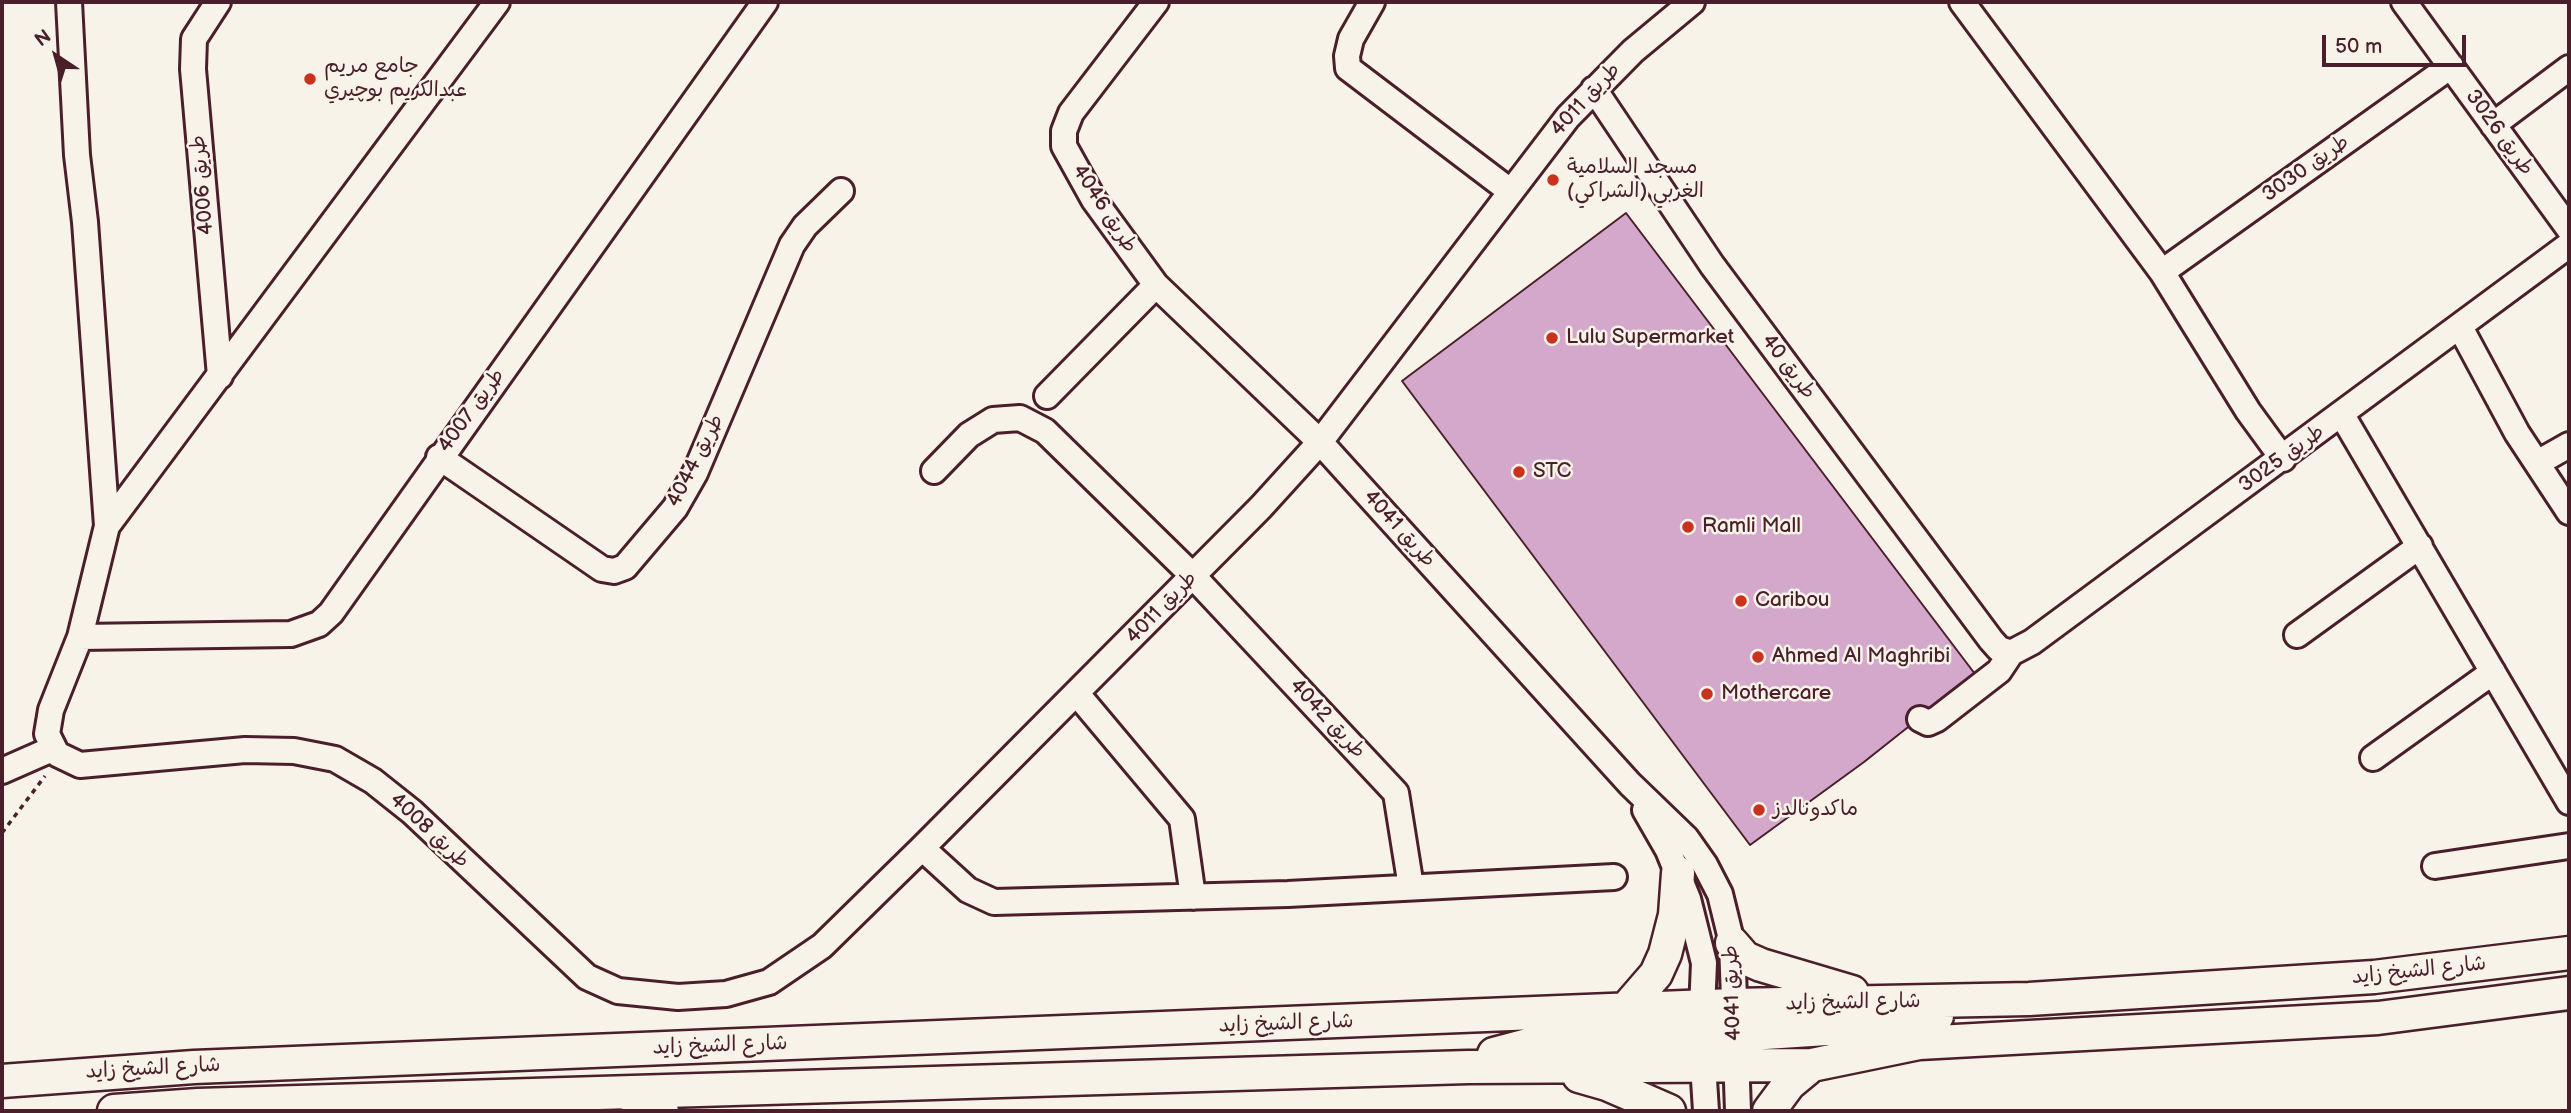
<!DOCTYPE html>
<html>
<head>
<meta charset="utf-8">
<style>
  body { margin:0 }
  #map { position:relative; width:2571px; height:1113px; overflow:hidden; background:#f7f3e8; font-family:"Balsamiq Sans",sans-serif }
  canvas { display:block }
  .frame { position:absolute; inset:0; border:4px solid #4a1f2b; pointer-events:none }
  .north { position:absolute; left:21px; top:21px; width:70px; height:70px; -webkit-text-stroke:5px #f7f3e8; paint-order:stroke; rotate:324deg; font-size:19px; font-weight:700; line-height:28px; text-align:center; color:#4a1f2b }
  .north::after { content:''; display:block; margin:auto; width:24px; height:32px; background:#4a1f2b; clip-path:polygon(50% 0,100% 100%,50% 72%,0 100%) }
  .scale { position:absolute; left:2322px; top:35px; width:144px; height:32px; box-sizing:border-box; border:4px solid #4a1f2b; border-top:0; padding-left:9px; font-size:21px; line-height:24px; white-space:nowrap; color:#4a1f2b; -webkit-text-stroke:5px #f7f3e8; paint-order:stroke }
</style>
</head>
<body>
<div id="map">
<canvas width="2571" height="1113"></canvas>
<div class="frame"></div>
<div class="north">N</div>
<div class="scale">50 m</div>
</div>
<script>
const g = document.querySelector('canvas').getContext('2d');
g.lineJoin = 'round';
function fill(path, color) { g.fillStyle = color; g.fill(path, 'evenodd'); }
const shape = rows => new Path2D(rows.map(r => 'M' + r).join(''));
function trace(path, color, width, dash) { g.strokeStyle = color; g.lineWidth = width; g.lineCap = dash ? 'butt' : 'round'; g.setLineDash(dash || []); g.stroke(path); }
function write(font, color, halo, rows, align = 'center') {
  g.font = font + ' "Balsamiq Sans","Playpen Sans Arabic",sans-serif'; g.lineWidth = 5; g.setLineDash([]); g.textBaseline = 'middle'; g.strokeStyle = halo; g.fillStyle = color; for (const [text, x, y, turn = 0] of rows) {
    g.save(); g.translate(x, y); g.rotate((+turn || 0) * Math.PI / 180); g.textAlign = isNaN(turn) ? turn : align; if (halo) g.strokeText(text, 0, 0); g.fillText(text, 0, 0); g.restore();
  }
}
const building = shape([
  [1626,213,1975,674,1864,762,1750,845,1402,381,1626,213]
]);
const path = shape([
  [2,833,45,776]
]);
const minor = shape([
  [69,2,77,155,85,222,107,526],
  [218,2,194,39,193,69,220,376],
  [497,2,107,526,80,637,51,710,47,734,57,754,80,765,245,750,294,751,335,759,373,781,412,812,587,977,618,991,678,997,726,994,769,982,822,946,922,848,1261,507,1320,442,1568,117,1633,51,1692,2],
  [1156,2,1071,113,1064,131,1064,146,1094,200,1156,285,1320,442,1630,784,1686,838,1705,865,1720,894,1732,943,1738,1111],
  [1372,2,1351,39,1347,56,1348,68,1510,191],
  [1962,2,2162,272,2248,411,2283,459],
  [2404,2,2569,229],
  [1594,89,1712,265,1991,640,1999,649,2011,653,2032,642,2569,245],
  [2493,125,2569,68],
  [2162,272,2451,66],
  [2460,327,2517,433,2569,512],
  [1047,396,1156,285],
  [2342,415,2569,802],
  [439,457,602,569,614,571,625,567,675,508,695,473,792,245,805,226,841,191],
  [2539,462,2569,445],
  [934,471,969,435,993,420,1020,418,1045,431,1193,576,1396,793,1411,887],
  [2297,635,2420,546],
  [80,637,291,634,319,624,331,613,765,2],
  [1078,695,1182,819,1193,897],
  [1920,719,1928,723,1937,719,1999,671,2011,653],
  [2373,758,2493,672],
  [2,771,52,749],
  [1645,810,1668,850,1688,899,1704,963,1701,1033,1706,1111],
  [922,848,968,890,994,902,1288,894,1614,877],
  [2435,866,2569,846],
  [622,1096,666,1111]
]);
const major = shape([
  [1732,943,1745,958,1761,965,1852,992],
  [1624,1011,1656,974,1665,954,1675,915,1678,873],
  [1494,1054,1528,1045,1701,1033,1720,1022,1730,1011],
  [1703,1066,1711,1049,1725,1037,1734,1035,1888,1025,1937,1016],
  [1579,1076,1607,1084,1669,1111],
  [2,1081,194,1067,1734,1005,2029,999,2374,977,2569,953],
  [114,1111,198,1105,1468,1067,1812,1065,1919,1043,2378,1018,2569,993],
  [1769,1111,1789,1084,1812,1065]
]);
const markers = [
  [310,79,7,"#c8321e"],
  [1553,180,7,"#c8321e"],
  [1552,338,7,"#c8321e"],
  [1519,472,7,"#c8321e"],
  [1688,527,7,"#c8321e"],
  [1741,601,7,"#c8321e"],
  [1758,657,7,"#c8321e"],
  [1707,694,7,"#c8321e"],
  [1759,810,7,"#c8321e"]
];
const poiNames = [
  ["جامع مريم",324,67],
  ["عبدالكريم بوچيري",324,91],
  ["مسجد السلامية",1567,168],
  ["الغربي (الشراكي)",1567,192],
  ["Lulu Supermarket",1566,338],
  ["STC",1533,472],
  ["Ramli Mall",1702,527],
  ["Caribou",1755,601],
  ["Ahmed Al Maghribi",1772,657],
  ["Mothercare",1721,694],
  ["ماكدونالدز",1773,810]
];
const streetNames = [
  ["طريق 4011",1586,100,-47],
  ["طريق 3026",2499,133,54],
  ["طريق 3030",2306,169,-35],
  ["طريق 4006",203,185,-95],
  ["طريق 4046",1104,209,57],
  ["طريق 40",1788,367,53],
  ["طريق 4007",472,411,-54],
  ["طريق 3025",2282,459,-36],
  ["طريق 4044",696,461,-63],
  ["طريق 4041",1399,529,48],
  ["طريق 4011",1162,608,-46],
  ["طريق 4042",1327,719,47],
  ["طريق 4008",429,831,43],
  ["شارع الشيخ زايد",2419,971,-6],
  ["طريق 4041",1733,993,-92],
  ["شارع الشيخ زايد",1853,1003,-1],
  ["شارع الشيخ زايد",1286,1024,-2],
  ["شارع الشيخ زايد",720,1046,-2],
  ["شارع الشيخ زايد",153,1069,-3]
];
fill(building, '#d4a8cb');
trace(building, '#4a1f2b', 2);
trace(minor, '#4a1f2b', 30);
trace(major, '#4a1f2b', 37);
trace(path, '#4a1f2b', 3.5, [5, 5]);
trace(minor, '#f7f3e8', 24);
trace(major, '#f7f3e8', 32);
for (const [x, y, r, color] of markers) { const dot = new Path2D(); dot.arc(x, y, r, 0, 2 * Math.PI); g.fillStyle = color; g.fill(dot); trace(dot, '#f7f3e8', 2.5); }
write('21px', '#4a1f2b', '#f7f3e8', poiNames, 'left');
write('21px', '#4a1f2b', '#f7f3e8', streetNames);
</script>
</body>
</html>
